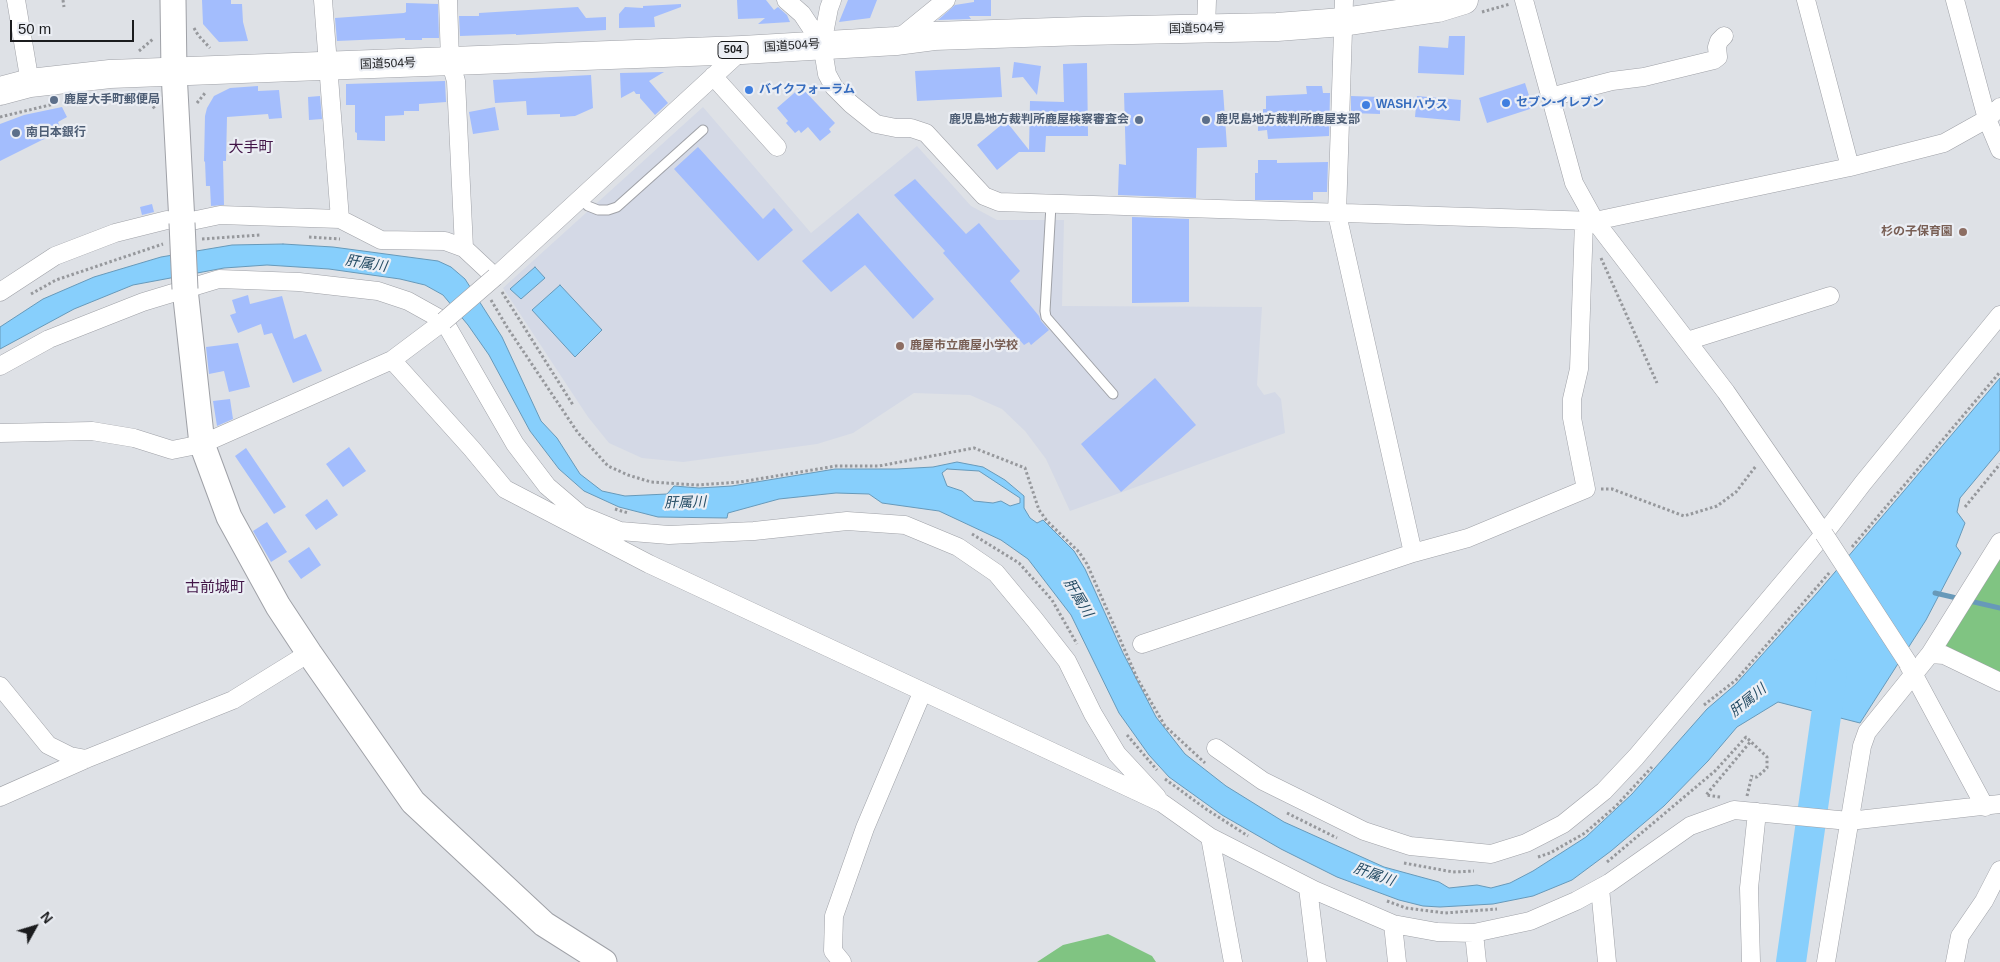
<!DOCTYPE html>
<html>
<head>
<meta charset="utf-8">
<style>
  body { margin:0 }
  #map { position:relative; width:2000px; height:962px; overflow:hidden; background:#dee1e6; font-family:Arial,sans-serif }
  canvas { display:block }
  .north { position:absolute; left:10px; top:902px; width:50px; height:50px; -webkit-text-stroke:4px #ebeef4; paint-order:stroke; rotate:51deg; font-size:14px; font-weight:700; line-height:20px; text-align:center; color:#1b1c1e }
  .north::after { content:''; display:block; margin:auto; width:18px; height:22px; background:#1b1c1e; clip-path:polygon(50% 0,100% 100%,50% 72%,0 100%) }
  .scale { position:absolute; left:10px; top:20px; width:124px; height:22px; box-sizing:border-box; border:2px solid #1b1c1e; border-top:0; padding-left:6px; font-size:15px; line-height:18px; white-space:nowrap; color:#1b1c1e; -webkit-text-stroke:4px #ebeef4; paint-order:stroke }
</style>
</head>
<body>
<div id="map">
<canvas width="2000" height="962"></canvas>
<div class="north">N</div>
<div class="scale">50 m</div>
</div>
<script>
const g = document.querySelector('canvas').getContext('2d');
g.lineJoin = 'round';
function fill(path, color) { g.fillStyle = color; g.fill(path, 'evenodd'); }
const shape = rows => new Path2D(rows.map(r => 'M' + r).join(''));
function trace(path, color, width, dash) { g.strokeStyle = color; g.lineWidth = width; g.lineCap = dash ? 'butt' : 'round'; g.setLineDash(dash || []); g.stroke(path); }
function write(font, color, halo, rows, align = 'center') {
  g.font = font + ' Arial,"Noto Sans JP",sans-serif'; g.lineWidth = 4.5; g.setLineDash([]); g.textBaseline = 'middle'; g.strokeStyle = halo; g.fillStyle = color; for (const [text, x, y, turn = 0] of rows) {
    g.save(); g.translate(x, y); g.rotate((+turn || 0) * Math.PI / 180); g.textAlign = isNaN(turn) ? turn : align; if (halo) g.strokeText(text, 0, 0); g.fillText(text, 0, 0); g.restore();
  }
}
const built = shape([
  [703,107,811,233,917,146,971,206,997,220,1064,220,1062,306,1262,307,1257,385,1264,395,1275,392,1281,399,1285,433,1070,511,1046,459,1025,431,1002,409,970,395,914,393,853,433,817,444,683,462,642,458,609,443,588,417,503,288]
]);
const green = shape([
  [2000,555,2000,673,1942,648],
  [1108,934,1152,956,1156,962,1037,962,1063,945]
]);
const water = shape([
  [283,244,333,247,438,261,451,267,465,279,502,337,541,421,557,438,580,474,602,491,625,496,667,494,674,486,699,488,732,486,835,469,897,469,933,467,957,462,983,467,1005,480,1024,496,1024,508,1030,518,1037,523,1043,520,1074,551,1085,569,1123,653,1156,717,1185,754,1226,786,1284,822,1384,867,1439,882,1449,888,1477,885,1491,888,1510,883,1533,871,1586,837,1632,794,1707,709,1736,684,1818,592,2000,378,2000,450,1960,498,1957,512,1965,523,1956,546,1961,553,1926,620,1860,723,1778,702,1737,727,1708,761,1664,806,1611,851,1572,880,1533,896,1493,904,1440,907,1423,906,1399,900,1337,877,1281,849,1222,815,1169,777,1149,755,1119,713,1071,615,1028,559,1001,540,939,511,882,503,869,494,836,493,779,499,728,513,727,518,658,517,619,507,584,491,559,469,530,431,489,355,468,325,443,295,425,285,400,279,329,269,267,265,224,268,133,285,74,309,0,349,0,327,43,299,94,277,161,257,232,245,283,244],
  [947,469,979,471,1020,498,1020,503,1010,506,1001,501,993,503,974,501,962,491,947,486,942,473,947,469],
  [535,267,545,278,521,299,510,289,535,267],
  [560,285,602,330,575,357,532,310,560,285]
]);
const stream = shape([
  [1935,593,2000,608]
]);
const river = shape([
  [1791,962,1832,674]
]);
const building = shape([
  [202,0,231,0,231,4,242,4,243,22,248,41,219,42,203,24],
  [737,0,766,0,774,10,778,7,787,15,790,22,758,24,765,18,738,19],
  [848,0,877,0,870,18,839,22],
  [974,0,991,0,991,16,969,16,971,19,938,20,955,5,974,2],
  [406,3,438,4,439,38,422,38,422,40,405,40,405,38,337,41,335,18,404,13,406,12],
  [681,4,681,7,654,17,655,27,619,28,619,14,625,7,643,8,643,6],
  [578,7,586,18,606,17,606,30,516,35,516,34,460,36,459,16,479,16,479,13],
  [1449,36,1465,36,1464,75,1418,73,1419,46,1448,48],
  [1014,62,1041,66,1037,95,1023,77,1012,78],
  [1087,63,1088,136,1046,136,1045,152,1019,152,997,170,977,145,1006,121,1029,150,1030,101,1064,102,1063,64],
  [1000,67,1002,97,917,101,915,71],
  [664,72,649,81,668,103,655,115,640,98,640,94,636,94,634,91,621,98,620,73],
  [591,75,593,108,575,116,560,117,560,114,527,115,526,101,495,103,493,80],
  [445,81,446,102,419,104,419,111,404,111,404,115,385,116,385,141,357,140,357,133,355,132,355,105,346,105,346,84],
  [1525,83,1533,108,1487,123,1479,98],
  [258,86,258,91,279,90,282,118,269,119,268,114,227,117,226,161,223,161,224,205,211,206,210,186,206,186,205,161,204,162,205,116,207,108,214,96,230,88],
  [1306,86,1322,86,1323,93,1330,93,1329,136,1268,139,1267,130,1258,131,1258,118,1263,117,1263,109,1266,109,1266,96,1307,94],
  [801,87,835,123,829,129,831,132,820,141,808,127,801,133,799,130,795,133,786,123,788,121,777,108],
  [1223,90,1227,147,1197,148,1196,198,1118,195,1119,164,1126,165,1124,93],
  [320,96,322,119,309,120,308,97],
  [1351,96,1380,97,1380,114,1351,113],
  [1417,96,1461,100,1460,121,1415,117],
  [62,107,67,117,58,122,62,132,42,140,0,161,0,124,24,115],
  [495,107,499,130,473,134,469,112],
  [698,147,763,219,774,208,793,230,758,261,674,169],
  [1258,160,1277,160,1277,163,1328,162,1327,192,1313,192,1313,200,1255,200,1255,173,1258,173],
  [915,179,966,234,979,223,1020,271,1010,281,1039,316,1041,321,1049,330,1031,345,1029,342,1024,345,943,253,945,251,894,195],
  [152,204,154,212,142,215,140,207],
  [858,213,934,299,913,319,865,265,831,292,802,261],
  [1132,217,1189,219,1189,302,1132,303],
  [248,295,250,304,282,296,294,339,306,334,322,371,293,383,272,333,264,335,261,324,238,333,230,315,236,313,232,300],
  [238,343,250,387,229,392,224,371,209,374,206,347],
  [1155,378,1196,425,1121,492,1081,444],
  [230,399,233,419,217,426,213,401],
  [349,447,366,471,343,487,326,464],
  [246,448,286,507,274,514,235,456],
  [327,499,338,515,316,530,305,515],
  [267,522,287,552,271,562,253,531],
  [309,547,321,565,301,579,288,561]
]);
const path = shape([
  [63,0,64,7],
  [1482,12,1510,4],
  [194,28,198,35,210,48],
  [139,51,153,39],
  [86,100,136,97,149,102,156,110],
  [197,103,205,93],
  [0,117,58,103],
  [309,237,340,239],
  [202,239,260,235],
  [1601,258,1657,383],
  [502,292,573,405],
  [31,294,56,280,163,244],
  [491,300,507,327,578,433,608,466,628,475,651,482,697,485,740,482,836,466,879,466,974,448,1025,468,1039,510,1047,521,1079,552,1087,564,1137,678,1165,726,1205,763],
  [1601,489,1612,489,1684,516,1717,506,1736,492,1756,466],
  [1965,507,2000,464],
  [615,509,628,513],
  [972,534,1019,563,1052,600,1077,644],
  [1852,547,2000,372],
  [1704,705,1736,680,1830,572],
  [1127,735,1157,770],
  [1165,779,1206,809,1248,836],
  [1747,796,1752,775],
  [1720,797,1706,795,1751,741],
  [1287,813,1337,838],
  [1538,857,1550,853,1585,833,1616,806,1652,767],
  [1607,862,1715,771,1746,737,1767,757,1767,768,1757,777,1752,777],
  [1404,863,1453,872,1474,871],
  [1387,901,1406,908,1445,913,1497,909]
]);
const lane = shape([
  [580,198,588,206,598,210,608,210,617,207,703,130],
  [1051,205,1045,311,1046,317,1113,394]
]);
const street = shape([
  [16,0,30,83],
  [323,0,340,219],
  [448,0,450,61,456,81,464,248],
  [786,0,802,14,822,44],
  [832,0,829,8,822,44,827,74,834,87,851,104,876,124,896,128,911,128,926,133,984,196,999,202,1595,221,1850,167,1944,143,1987,119,2000,107],
  [1344,0,1337,214,1413,553],
  [1524,0,1574,183,1595,221,1726,392,1824,534],
  [1806,0,1850,167],
  [1955,0,1987,119,2000,150],
  [1206,29,1207,0],
  [898,39,946,0],
  [713,76,777,147],
  [1550,97,1612,81,1644,77,1714,60,1718,57,1717,47,1719,41,1724,36],
  [0,292,55,256,115,233,167,220,182,223,220,215,340,219,381,240,445,241,464,248,495,277,742,50],
  [1687,341,1830,296],
  [392,360,472,449,505,489,649,564,1162,803,1210,837,1314,890,1393,924,1437,932,1474,933,1530,921,1576,901,1609,883,1690,826,1734,810,1849,821,2000,804],
  [0,366,49,339,143,302,219,279,299,282,378,291,408,301,444,321,515,444,547,486,581,515,620,531,669,535,754,531,847,521,905,525,958,547,996,573,1035,620,1067,661,1093,714,1117,754,1157,797],
  [0,433,92,431,134,438,172,450,202,444,392,360,444,321],
  [1142,644,1413,553,1468,538,1586,489,1572,418,1572,399,1579,369,1584,221],
  [1930,654,1944,655,2000,682],
  [1908,664,1985,807],
  [0,686,48,745,70,756,86,759],
  [1216,748,1263,781,1364,831,1410,846,1491,854,1526,843,1563,824,1604,791,1636,757,1824,534,1863,483,2000,315],
  [0,797,86,759,233,700,309,653],
  [1210,837,1233,962],
  [1308,888,1317,962],
  [1600,888,1607,962],
  [1393,924,1397,962],
  [1474,933,1477,962],
  [842,962,833,951,834,916,865,828,922,693],
  [1751,962,1749,888,1757,812],
  [1826,962,1862,746,1867,732,1930,654,2000,542],
  [1955,962,1960,936,1984,901,2000,870]
]);
const secondary = shape([
  [173,0,174,72,182,223],
  [185,289,202,444,229,517,278,606,309,653,413,802,544,924,604,962]
]);
const highway = shape([
  [0,91,30,83,110,74,742,50,896,41,934,36,1084,31,1277,27,1343,22,1438,8,1464,0]
]);
const streetBridge = shape([
  [444,321,495,277],
  [1824,534,1908,663]
]);
const secondaryBridge = shape([
  [182,223,185,289]
]);
const markers = [
  [749,90,5,"#3f7fe0"],
  [54,100,5,"#5c6f8a"],
  [1506,103,5,"#3f7fe0"],
  [1366,105,5,"#3f7fe0"],
  [1139,120,5,"#5c6f8a"],
  [1206,120,5,"#5c6f8a"],
  [16,133,5,"#5c6f8a"],
  [1963,232,5,"#8d6e63"],
  [900,346,5,"#8d6e63"]
];
const shields = [
  [733,50,30]
];
const shieldNames = [
  ["504",733,50]
];
const streetNames = [
  ["国道504号",1197,29,-1],
  ["国道504号",792,46,-4],
  ["国道504号",388,64,-2]
];
const shopNames = [
  ["バイクフォーラム",759,90],
  ["セブン-イレブン",1516,103],
  ["WASHハウス",1376,105]
];
const serviceNames = [
  ["鹿屋大手町郵便局",64,100],
  ["鹿児島地方裁判所鹿屋検察審査会",1129,120,"right"],
  ["鹿児島地方裁判所鹿屋支部",1216,120],
  ["南日本銀行",26,133]
];
const educationNames = [
  ["杉の子保育園",1953,232],
  ["鹿屋市立鹿屋小学校",910,346,"left"]
];
const waterNames = [
  ["肝属川",366,264,9],
  ["肝属川",685,503,-2],
  ["肝属川",1078,598,59],
  ["肝属川",1748,701,-39],
  ["肝属川",1374,875,19]
];
const quarterNames = [
  ["大手町",251,148],
  ["古前城町",215,588]
];
fill(built, '#d4d9e6');
fill(green, '#80c482');
fill(water, '#87cffc');
trace(water, '#6799b9', 1);
trace(stream, '#6799b9', 5);
trace(river, '#87cffc', 30);
fill(building, '#a3bdfd');
trace(lane, '#9fa1a7', 11);
trace(street, '#9fa1a7', 19);
trace(secondary, '#9fa1a7', 27);
trace(highway, '#9fa1a7', 29);
trace(path, '#96989c', 3, [2.5, 2.5]);
trace(lane, '#fff', 9);
trace(street, '#fff', 18);
trace(secondary, '#fff', 25);
trace(highway, '#fff', 28);
trace(streetBridge, '#9fa1a7', 19, []);
trace(secondaryBridge, '#9fa1a7', 27, []);
trace(streetBridge, '#fff', 18);
trace(secondaryBridge, '#fff', 25);
for (const [x, y, r, color] of markers) { const dot = new Path2D(); dot.arc(x, y, r, 0, 2 * Math.PI); g.fillStyle = color; g.fill(dot); trace(dot, '#ebeef4', 2); }
for (const [x, y, w] of shields) { const box = new Path2D(); box.roundRect(x - w / 2, y - 8.5, w, 17, 4); g.fillStyle = '#ebeef4'; g.fill(box); trace(box, '#1b1c1e', 1); }
write('bold 11px', '#1b1c1e', null, shieldNames);
write('12px', '#1b1c1e', '#ebeef4', streetNames);
write('bold 12px', '#366cbe', '#ebeef4', shopNames, 'left');
write('bold 12px', '#4e5e75', '#ebeef4', serviceNames, 'left');
write('bold 12px', '#785e54', '#ebeef4', educationNames, 'right');
write('italic 14px', '#254c64', '#ebeef4', waterNames);
write('15px', '#421547', '#ebeef4', quarterNames);
</script>
</body>
</html>
